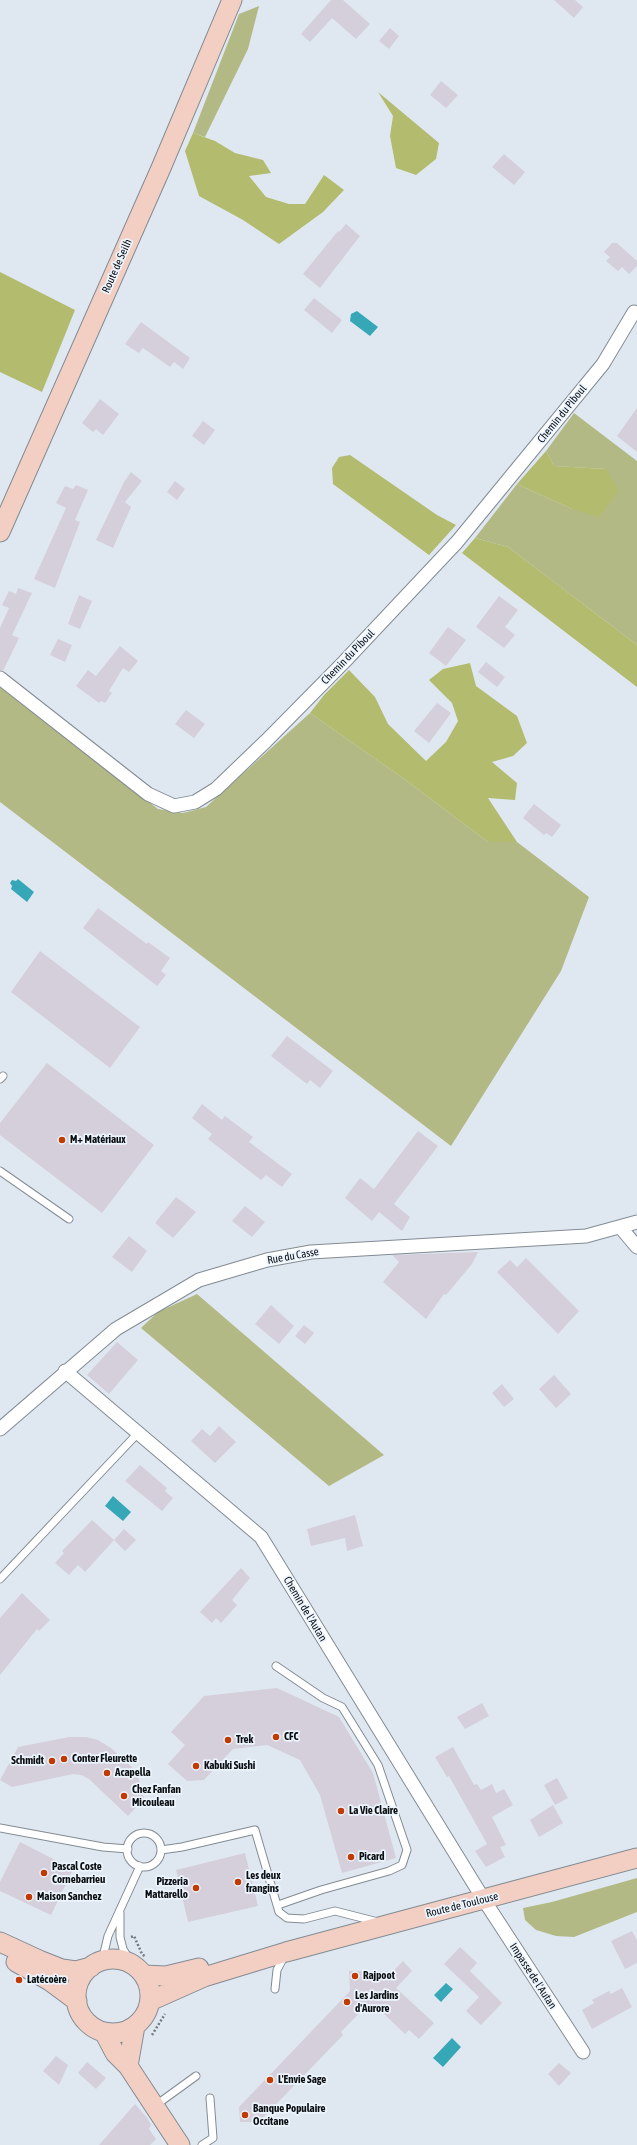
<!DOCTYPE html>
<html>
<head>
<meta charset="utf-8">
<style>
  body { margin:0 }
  canvas { display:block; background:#dfe8f1 }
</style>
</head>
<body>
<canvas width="637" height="2145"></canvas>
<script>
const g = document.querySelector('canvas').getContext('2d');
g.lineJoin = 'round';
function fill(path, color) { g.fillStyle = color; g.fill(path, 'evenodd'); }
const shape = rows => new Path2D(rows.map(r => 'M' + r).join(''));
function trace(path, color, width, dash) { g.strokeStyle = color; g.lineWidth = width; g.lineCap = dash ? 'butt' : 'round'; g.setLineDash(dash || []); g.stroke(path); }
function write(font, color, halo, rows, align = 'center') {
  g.font = font + ' "Asap Condensed",sans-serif'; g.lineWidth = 3.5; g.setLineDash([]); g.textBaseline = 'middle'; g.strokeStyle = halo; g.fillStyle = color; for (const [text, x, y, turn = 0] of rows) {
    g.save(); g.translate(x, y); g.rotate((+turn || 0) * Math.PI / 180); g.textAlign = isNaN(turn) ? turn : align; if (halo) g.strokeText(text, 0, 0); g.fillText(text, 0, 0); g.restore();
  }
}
const green = shape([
  [259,6,248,49,205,137,193,133,239,14],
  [574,413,637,461,637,645,508,547,475,538,517,484,572,509,606,469,554,466,546,451],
  [0,687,158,809,183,813,206,807,310,713,407,781,488,842,517,842,589,897,561,971,451,1146,0,802],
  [197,1294,384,1455,329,1486,141,1328,158,1312],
  [637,1878,637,1912,574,1937,556,1936,536,1930,525,1920,523,1908,552,1902]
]);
const forest = shape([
  [378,92,439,143,436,159,416,175,396,168,390,136,393,116],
  [193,133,215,141,235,153,263,160,271,173,249,176,266,197,289,204,305,204,324,175,344,190,323,212,279,244,243,220,199,196,185,151],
  [0,272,75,310,42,392,0,372],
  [546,451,554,466,606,469,619,491,599,517,572,509,517,484],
  [350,455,437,515,456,525,429,555,333,484,332,468,339,457],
  [475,538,508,547,637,645,637,687,462,553],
  [470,663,476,686,517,716,527,743,513,756,492,762,517,783,515,800,488,798,517,842,488,842,407,781,310,713,324,695,349,670,375,697,388,724,426,761,446,742,458,721,452,703,429,680,443,669]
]);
const water = shape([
  [357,311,378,327,370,336,350,321,351,314],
  [18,879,34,892,27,902,11,889,12,886,10,883,12,880,16,881],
  [113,1496,131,1512,123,1521,105,1506],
  [446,1983,453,1989,441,2002,434,1995],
  [452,2038,461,2047,443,2067,433,2058]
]);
const building = shape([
  [331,0,343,0,370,24,356,39,332,18,310,42,301,34],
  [554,0,575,0,583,7,574,18],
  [390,28,399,36,389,49,379,41],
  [441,81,458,95,446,108,430,95],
  [504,154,525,172,514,185,492,167],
  [346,224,360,236,320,288,303,274,338,231,339,232],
  [612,243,617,243,637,261,637,266,629,274,622,267,618,271,606,261,610,257,604,252],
  [314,298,342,320,332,333,304,310],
  [141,322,190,358,183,369,174,362,170,367,143,348,139,353,125,344],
  [100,399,119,414,103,435,96,429,93,432,82,423],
  [637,408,637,452,617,436],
  [203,421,215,430,204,445,192,436],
  [131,472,142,481,125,502,131,507,113,548,96,540,124,482],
  [175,481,185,489,177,500,167,492],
  [76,485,88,490,75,520,80,522,55,588,34,579,66,508,56,503,65,486,73,489],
  [18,588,32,593,12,635,19,638,3,671,0,670,0,628,9,608,2,605,9,591,16,594],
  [79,595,92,601,80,629,68,624],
  [499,596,518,610,505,627,515,635,504,648,476,627],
  [448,627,466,640,446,666,429,653],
  [58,639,72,645,65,662,50,655],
  [120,646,138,661,129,672,123,668,109,691,112,693,105,703,101,701,99,703,76,686,88,670,96,676],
  [486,662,505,677,497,687,478,672],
  [437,703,451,713,429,743,414,731],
  [186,710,205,724,194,738,175,724],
  [534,804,561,825,552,837,546,833,544,835,523,818],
  [98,908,147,944,148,942,170,958,161,971,166,975,157,986,83,928],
  [40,951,140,1027,110,1068,11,992],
  [287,1036,333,1071,320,1088,310,1080,307,1084,271,1056],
  [47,1063,154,1145,102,1213,0,1135,0,1123],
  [202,1104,222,1120,225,1116,253,1137,249,1142,292,1174,282,1187,266,1175,261,1180,208,1139,212,1134,192,1118],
  [418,1131,438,1146,394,1204,410,1217,402,1231,379,1212,372,1221,345,1198,360,1178,374,1189],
  [176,1197,196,1212,173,1238,155,1223],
  [245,1206,265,1222,252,1237,232,1221],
  [129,1236,147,1251,132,1272,112,1257],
  [478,1252,472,1264,446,1295,444,1294,426,1319,383,1282,399,1262,392,1255],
  [526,1258,579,1311,558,1334,497,1272,510,1260,517,1267],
  [271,1305,294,1326,279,1344,255,1324],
  [304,1325,314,1333,305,1344,295,1336],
  [117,1342,138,1360,109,1394,87,1375],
  [554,1375,571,1394,556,1408,539,1389],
  [502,1384,514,1399,504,1407,492,1393],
  [219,1426,236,1442,215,1463,191,1441,202,1429,210,1436],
  [140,1465,167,1488,165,1491,173,1498,162,1511,125,1481],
  [355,1515,363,1546,347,1551,345,1538,311,1546,307,1529],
  [92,1520,114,1540,85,1572,78,1565,69,1575,55,1563,64,1553,62,1551],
  [124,1529,136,1540,125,1551,114,1540],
  [241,1568,250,1578,232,1600,237,1605,221,1623,216,1618,212,1623,200,1612],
  [22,1593,50,1620,39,1631,37,1629,0,1675,0,1618],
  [277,1688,339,1717,373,1773,396,1858,342,1873,320,1795,300,1760,267,1745,233,1749,204,1780,187,1781,168,1764,185,1745,171,1732,204,1696],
  [482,1703,489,1716,465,1729,457,1717],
  [69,1737,86,1737,98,1740,111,1748,137,1772,144,1799,128,1816,89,1779,81,1775,73,1774,12,1787,0,1780,18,1747],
  [453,1747,474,1785,477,1784,481,1790,492,1784,496,1793,504,1789,513,1805,492,1817,506,1845,500,1847,505,1857,486,1867,475,1851,487,1844,449,1776,447,1777,435,1757],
  [557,1778,568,1798,555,1805,544,1785],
  [553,1805,563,1823,539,1837,530,1820],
  [20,1842,73,1869,51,1915,0,1891,0,1882],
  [245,1853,258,1906,188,1922,176,1870],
  [632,1931,637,1940,637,1963,625,1969,611,1941],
  [460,1947,477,1963,470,1971,502,2003,481,2025,466,2011,479,1997,444,1964],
  [403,1961,412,1971,396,1988,434,2023,419,2039,409,2030,405,2034,383,2013,365,2007,341,2032,343,2035,259,2122,240,2122,239,2107,350,1991,349,1971,393,1971],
  [622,1988,632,2007,592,2029,582,2010,594,2003,592,2000,609,1991,611,1994],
  [56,2056,68,2065,59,2085,43,2071],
  [87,2062,106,2078,96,2089,78,2073],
  [559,2063,571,2073,559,2086,548,2074],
  [135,2104,148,2119,151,2125,149,2129,156,2139,150,2145,99,2145]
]);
const path = shape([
  [131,1937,134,1936,142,1954,146,1957],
  [152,2035,165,2014]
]);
const lane = shape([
  [0,1079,3,1076],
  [0,1171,69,1219],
  [0,1579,138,1433],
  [276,1666,323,1698,342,1707,378,1765,407,1850,402,1865,389,1871,321,1890,278,1905],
  [0,1828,103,1847,128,1849],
  '127 1850a17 17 0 1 1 34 0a17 17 0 1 1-34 0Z',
  [161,1850,182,1847,255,1830,279,1912,287,1918,304,1919,335,1911,378,1922],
  [120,1913,120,1937,123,1949,132,1964],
  [102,1961,108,1936,140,1866],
  [275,1989,277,1970,285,1955],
  [156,2105,196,2076],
  [202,2145,213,2138,210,2098]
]);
const street = shape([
  [0,678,148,794,174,806,195,802,216,789,266,741,344,662,457,542,603,364,634,312],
  [621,1228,637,1247],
  [65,1371,261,1537,484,1900,583,2052],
  [0,1429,116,1329,199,1280,267,1260,311,1252,586,1236,637,1222]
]);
const secondary = shape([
  [0,532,161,168,232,0],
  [0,1942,39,1960,62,1969,76,1971,91,1967],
  '76 1996a37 37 0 1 1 74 0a37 37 0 1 1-74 0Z',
  [16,1962,50,1981,77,2001],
  [144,1975,166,1976,199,1968],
  [150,2001,204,1977,286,1952,637,1858],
  [104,2032,115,2053,128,2066,180,2145],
  [128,2066,135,2026]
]);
const markers = [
  [62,1140,4,"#c13a02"],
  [276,1737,4,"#c13a02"],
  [228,1740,4,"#c13a02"],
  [64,1759,4,"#c13a02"],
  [52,1761,4,"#c13a02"],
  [196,1766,4,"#c13a02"],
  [107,1773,4,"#c13a02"],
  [124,1796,4,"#c13a02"],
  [341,1811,4,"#c13a02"],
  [351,1857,4,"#c13a02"],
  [44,1873,4,"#c13a02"],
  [238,1882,4,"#c13a02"],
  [196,1888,4,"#c13a02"],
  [29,1897,4,"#c13a02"],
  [355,1976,4,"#c13a02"],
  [19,1980,4,"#c13a02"],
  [347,2002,4,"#c13a02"],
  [270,2080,4,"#c13a02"],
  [245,2115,4,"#c13a02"]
];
const streetNames = [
  ["Route de Seilh",117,266,-66],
  ["Chemin du Piboul",562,414,-51],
  ["Chemin du Piboul",348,657,-46],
  ["Rue du Casse",293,1256,-10],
  ["Chemin de l'Autan",305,1609,59],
  ["Route de Toulouse",462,1905,-14],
  ["Impasse de l'Autan",533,1976,57]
];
const poiNames = [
  ["M+ Matériaux",70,1140],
  ["CFC",284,1737],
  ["Trek",236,1740],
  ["Conter Fleurette",72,1759],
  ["Schmidt",44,1761,"right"],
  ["Kabuki Sushi",204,1766],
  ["Acapella",115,1773],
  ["Chez Fanfan",132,1790],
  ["Micouleau",132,1803],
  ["La Vie Claire",349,1811],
  ["Picard",359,1857],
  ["Pascal Coste",52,1867],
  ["Cornebarrieu",52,1880],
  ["Les deux",246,1876],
  ["frangins",246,1889],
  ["Pizzeria",188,1882,"right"],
  ["Mattarello",188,1895,"right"],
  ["Maison Sanchez",37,1897],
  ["Rajpoot",363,1976],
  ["Latécoère",27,1980],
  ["Les Jardins",355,1996],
  ["d'Aurore",355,2009],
  ["L'Envie Sage",278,2080],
  ["Banque Populaire",253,2109],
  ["Occitane",253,2122]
];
fill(green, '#b3b984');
fill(forest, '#b3bb6e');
fill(water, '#36a7b7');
fill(building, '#d4cfda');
trace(lane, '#838b93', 9);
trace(street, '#838b93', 15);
trace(secondary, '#838b93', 21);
trace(path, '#73797f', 2.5, [2, 2]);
trace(lane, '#fff', 7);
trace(street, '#fff', 13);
trace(secondary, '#f2cfc2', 19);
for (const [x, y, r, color] of markers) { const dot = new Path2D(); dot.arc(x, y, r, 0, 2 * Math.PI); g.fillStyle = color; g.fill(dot); trace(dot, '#ecf5fe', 1.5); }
write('11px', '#0c0f12', '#ecf5fe', streetNames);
write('bold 11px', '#0c0f12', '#ecf5fe', poiNames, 'left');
</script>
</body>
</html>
